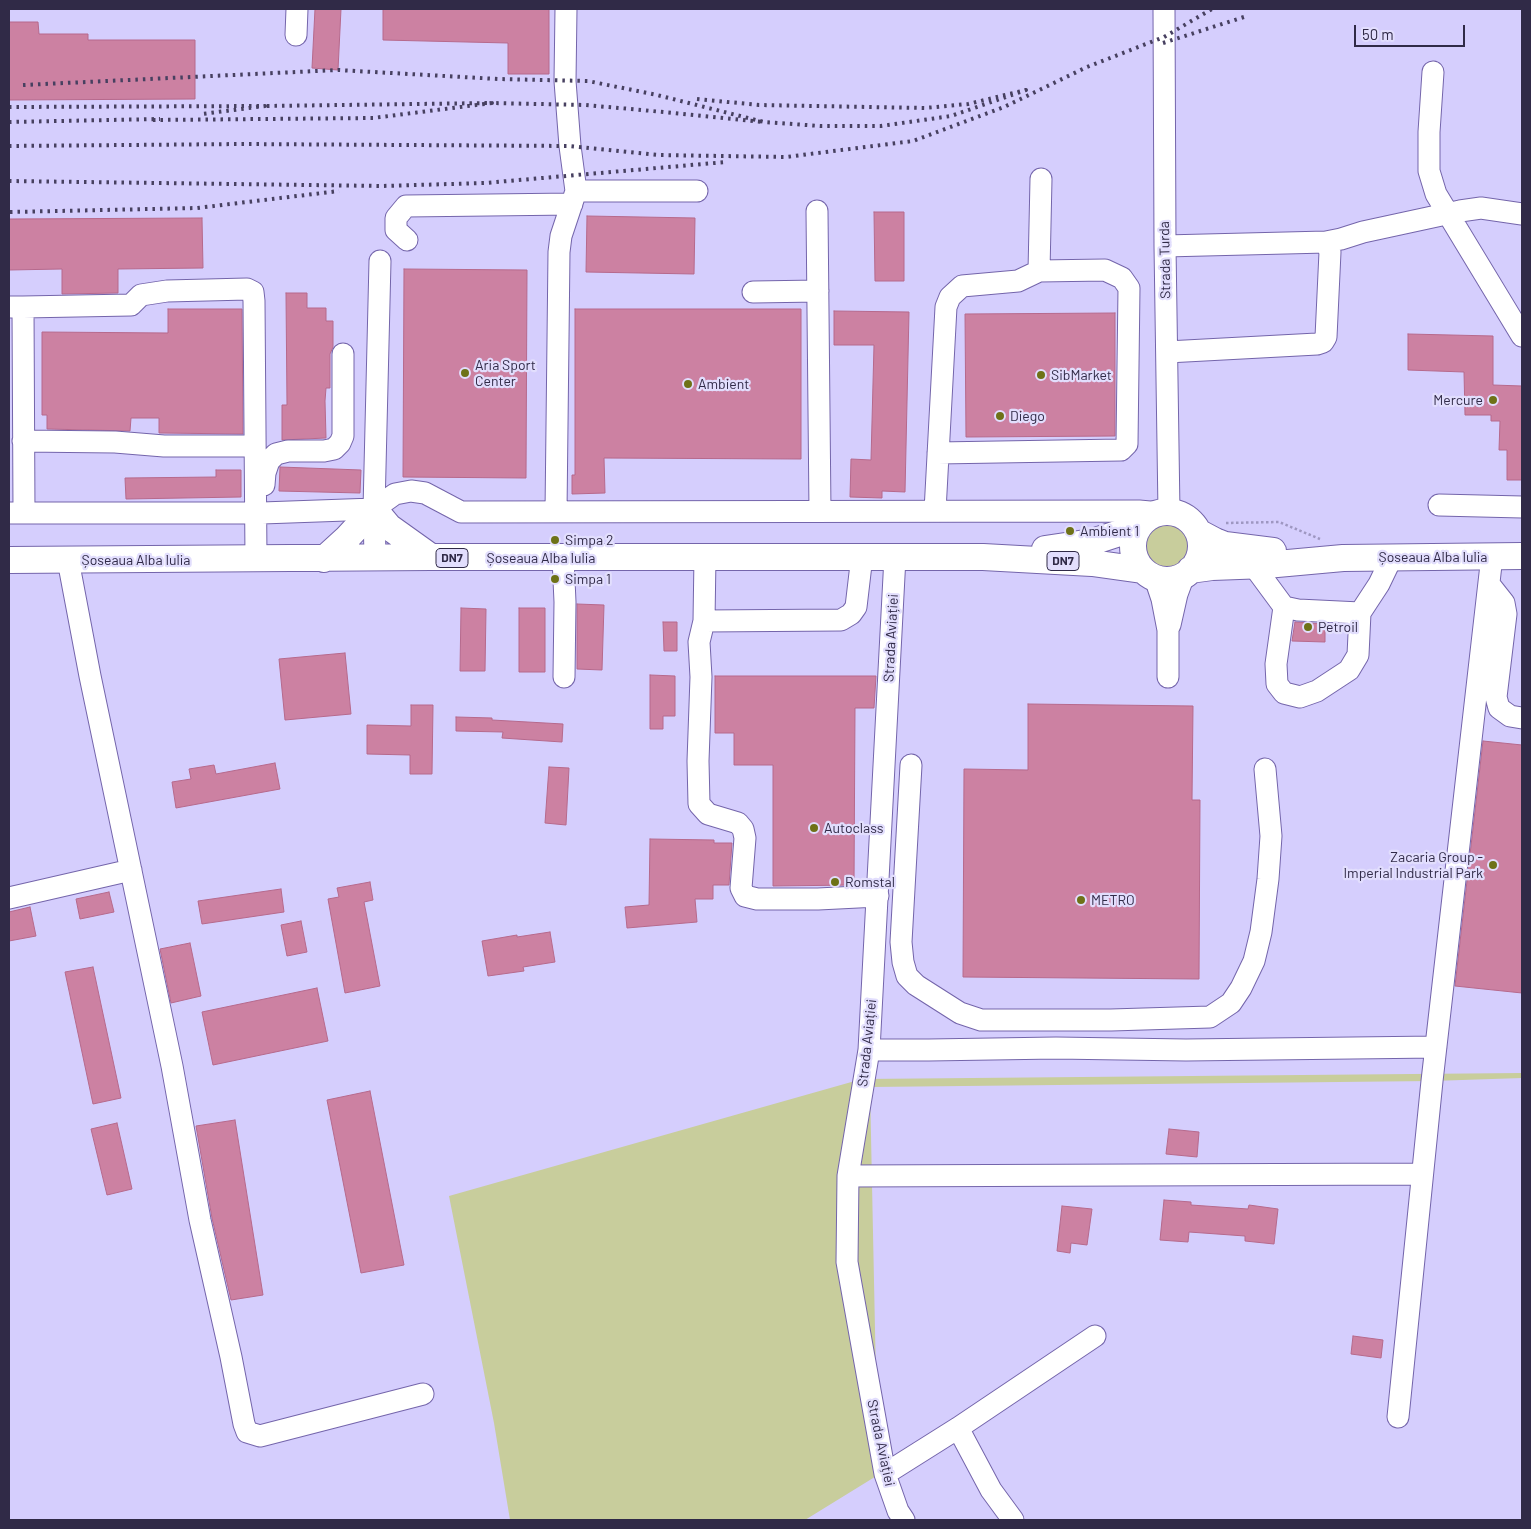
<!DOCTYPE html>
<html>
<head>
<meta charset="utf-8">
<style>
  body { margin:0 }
  #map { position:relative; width:1531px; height:1529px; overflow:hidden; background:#d5cefd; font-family:Barlow,sans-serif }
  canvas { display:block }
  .frame { position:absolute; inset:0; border:10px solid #302a47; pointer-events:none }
  .scale { position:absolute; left:1354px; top:25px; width:111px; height:22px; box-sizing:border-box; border:2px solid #302a47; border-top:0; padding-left:6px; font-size:15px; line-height:18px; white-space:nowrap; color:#302a47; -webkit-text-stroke:4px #e2defd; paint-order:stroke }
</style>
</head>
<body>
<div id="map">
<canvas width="1531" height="1529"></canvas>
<div class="frame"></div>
<div class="scale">50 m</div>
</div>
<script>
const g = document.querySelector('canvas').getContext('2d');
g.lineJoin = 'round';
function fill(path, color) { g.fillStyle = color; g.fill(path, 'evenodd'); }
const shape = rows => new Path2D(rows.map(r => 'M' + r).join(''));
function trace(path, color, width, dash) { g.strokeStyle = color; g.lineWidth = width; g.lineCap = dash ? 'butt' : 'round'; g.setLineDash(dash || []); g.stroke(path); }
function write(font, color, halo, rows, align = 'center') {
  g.font = font + ' Barlow,sans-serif'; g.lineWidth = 4.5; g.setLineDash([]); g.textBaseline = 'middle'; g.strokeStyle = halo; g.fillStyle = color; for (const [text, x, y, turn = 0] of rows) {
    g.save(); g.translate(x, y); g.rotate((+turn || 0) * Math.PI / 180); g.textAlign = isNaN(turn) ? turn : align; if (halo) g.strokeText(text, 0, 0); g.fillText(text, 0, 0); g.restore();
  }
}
const green = shape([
  '1140 546a27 27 0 1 1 54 0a27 27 0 1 1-54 0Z',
  [1522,1073,1522,1078,1432,1081,870,1087,878,1475,805,1520,510,1520,494,1423,449,1196,862,1079]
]);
const building = shape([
  [315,9,341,9,338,70,312,68,315,9],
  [383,9,549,9,549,74,508,74,508,43,383,40,383,9],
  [9,22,38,22,39,34,88,34,88,40,195,40,195,99,9,100,9,22],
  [874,212,904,212,904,281,875,281,874,212],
  [587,216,695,218,694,274,586,272,587,216],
  [202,218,203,268,118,269,118,293,62,294,62,269,9,270,9,219,202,218],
  [404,269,527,270,526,478,403,477,404,269],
  [286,293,307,293,307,308,326,308,326,321,333,321,333,347,330,354,330,388,326,388,325,401,326,438,282,440,282,405,287,405,286,293],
  [168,309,242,309,243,434,159,433,159,418,131,418,130,431,47,429,47,415,42,415,42,332,168,333,168,309],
  [575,309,801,309,801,459,604,458,605,493,572,494,572,475,575,475,575,309],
  [834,311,909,312,905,492,882,491,882,498,850,497,851,459,871,460,874,345,834,345,834,311],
  [1115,313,1115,436,966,437,965,314,1115,313],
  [1408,334,1493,336,1493,385,1522,386,1522,480,1507,480,1507,450,1499,450,1500,421,1491,421,1491,415,1465,415,1464,372,1408,370,1408,334],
  [280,467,361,470,360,493,279,491,280,467],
  [216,470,241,470,241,497,126,499,125,478,216,477,216,470],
  [577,604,604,605,602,670,577,669,577,604],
  [461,608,486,609,485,671,460,671,461,608],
  [519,608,545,608,545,672,519,672,519,608],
  [663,622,677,622,677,651,664,651,663,622],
  [1295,622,1325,624,1325,642,1292,641,1295,622],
  [345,653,351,714,285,720,279,659,345,653],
  [650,675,675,676,675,716,663,716,663,729,650,729,650,675],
  [715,676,876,676,874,708,855,708,854,885,773,886,773,765,734,765,734,733,715,733,715,676],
  [1028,704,1193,706,1192,800,1200,800,1199,979,963,977,964,769,1028,770,1028,704],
  [411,705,433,705,432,774,410,774,410,755,367,754,367,725,411,726,411,705],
  [456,717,492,718,492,720,563,724,562,742,502,738,503,732,456,731,456,717],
  [1483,741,1522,745,1522,993,1455,986,1483,741],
  [275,763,280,789,176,808,172,782,191,779,189,769,214,765,216,774,275,763],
  [549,767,569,768,566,825,545,823,549,767],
  [650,839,714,840,714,843,732,843,729,885,713,885,713,899,695,899,697,922,627,928,625,907,649,905,650,839],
  [370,882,373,900,364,902,380,986,345,993,328,899,339,897,337,888,370,882],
  [281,889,284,912,202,924,198,901,281,889],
  [109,892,114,912,80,919,76,899,109,892],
  [30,907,36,936,9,941,9,912,30,907],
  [301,921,307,952,287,956,281,925,301,921],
  [550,932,555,962,523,967,524,971,488,976,482,941,517,935,517,937,550,932],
  [190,943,201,996,171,1003,160,949,190,943],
  [93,967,121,1098,93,1104,65,972,93,967],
  [317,988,328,1041,213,1065,202,1012,317,988],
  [370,1091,404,1265,361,1273,327,1100,370,1091],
  [235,1120,263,1295,231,1300,212,1218,196,1126,235,1120],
  [117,1123,132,1189,107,1195,91,1129,117,1123],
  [1169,1129,1199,1132,1197,1157,1166,1154,1169,1129],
  [1164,1200,1191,1202,1191,1205,1248,1209,1249,1205,1278,1209,1274,1244,1245,1241,1245,1236,1189,1232,1188,1242,1160,1240,1164,1200],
  [1062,1206,1092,1209,1087,1245,1071,1243,1070,1253,1057,1251,1062,1206],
  [1353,1336,1383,1340,1381,1358,1351,1354,1353,1336]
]);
const path = shape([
  [1226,523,1279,522,1320,539]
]);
const minor = shape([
  [1164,9,1165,246,1169,512],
  [296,35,297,9],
  [1433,72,1429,132,1429,171,1436,194,1522,336],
  [576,191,697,191],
  [817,211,820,511],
  [407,240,396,230,396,218,406,206,572,204],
  [1165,246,1326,242,1341,239,1363,232,1460,211,1481,208,1522,214],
  [753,292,818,291],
  [9,307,23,307,24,513],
  [23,307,131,305,141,295,167,291,247,289,253,292,254,301,256,559],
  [1167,352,1317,344,1323,342,1326,337,1330,252,1326,242],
  [23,441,115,442,164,446,245,446,255,445],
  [938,453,1121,450,1127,444,1129,288,1122,278,1105,270,1039,271],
  [264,485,265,473,269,461,276,454,288,451,324,451,334,449,340,443,343,436,343,354],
  [1439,505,1522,507],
  [935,511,946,307,950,297,962,286,1018,281,1039,271,1041,179],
  [556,512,559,252,561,236,576,191,570,146,565,81,566,9],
  [9,513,262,513,374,509,380,261],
  [705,557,704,621,699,642,701,677,698,761,699,804,708,814,738,823,743,829,745,838,741,888,745,896,757,899,818,899,878,896],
  [895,557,869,1050,848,1176,847,1262,885,1474,898,1511,904,1520],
  [563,558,565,602,564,677],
  [375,559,374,509,395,494,411,491,425,493,461,512,1139,511,1161,513],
  [68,560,90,676,172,1066,200,1220,231,1357,244,1424,247,1432,260,1436,423,1394],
  [1253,565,1284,607,1298,610,1360,613,1379,584,1392,557],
  [1155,578,1162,599,1168,630,1168,677],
  [1489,584,1504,603,1506,614,1496,697,1499,708,1510,716,1522,718],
  [1284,607,1276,664,1277,684,1284,693,1300,697,1317,691,1349,670,1358,655,1360,613],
  [704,621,841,620,851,614,856,607,862,556],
  [1170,625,1177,594,1184,575],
  [911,765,901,942,903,962,907,976,916,985,960,1013,981,1020,1111,1020,1210,1017,1231,1003,1241,988,1254,961,1261,932,1268,879,1271,836,1265,769],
  [9,898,131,870],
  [869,1050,929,1050,1056,1048,1186,1050,1436,1047],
  [848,1176,1422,1174],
  [1398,1417,1432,1081,1492,556],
  [958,1428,991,1490,1013,1520],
  [885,1474,958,1428,1095,1336]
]);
const major = shape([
  '1133 546a34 34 0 1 1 68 0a34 34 0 1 1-68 0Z',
  [1198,532,1215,541,1225,545,1273,551],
  [1045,549,1092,542,1138,527],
  [324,559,347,538,374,509,389,527,431,557],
  [9,560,431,557,983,557,1092,563,1142,570],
  [1190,570,1212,567,1266,565,1343,558,1522,556]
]);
const rail = shape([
  [1163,43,1247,16],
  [23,85,338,70,498,79,588,81,657,95,764,122,642,110,585,105,492,103],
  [697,99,759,105,925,108,968,104,1026,90,951,116,881,126,820,126,764,122],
  [9,107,265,106,202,114],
  [153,120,373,118,492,103,265,106],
  [9,122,160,119],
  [9,146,242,144,570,146,658,155,786,157,913,141,1004,107,1087,67,1164,37,1212,9],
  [9,181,382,186,485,183,726,162],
  [10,212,197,208,339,191]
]);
const markers = [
  [465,373,5,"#6e7218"],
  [1041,375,5,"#6e7218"],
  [688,384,5,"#6e7218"],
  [1493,400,5,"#6e7218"],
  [1000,416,5,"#6e7218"],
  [1070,531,5,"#6e7218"],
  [555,540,5,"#6e7218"],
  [555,579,5,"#6e7218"],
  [1308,627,5,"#6e7218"],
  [814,828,5,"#6e7218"],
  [1493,865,5,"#6e7218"],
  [835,882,5,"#6e7218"],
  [1081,900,5,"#6e7218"]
];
const shields = [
  [452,558,32],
  [1063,561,32]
];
const shieldNames = [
  ["DN7",452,558],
  ["DN7",1063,561]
];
const streetNames = [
  ["Strada Turda",1165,260,-91],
  ["Șoseaua Alba Iulia",1433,557],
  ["Șoseaua Alba Iulia",541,558],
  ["Șoseaua Alba Iulia",136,560],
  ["Strada Aviației",891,638,-87],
  ["Strada Aviației",867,1043,-84],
  ["Strada Aviației",881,1443,78]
];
const poiNames = [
  ["Aria Sport",475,365],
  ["Center",475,381],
  ["SibMarket",1051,375],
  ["Ambient",698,384],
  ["Mercure",1483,400,"right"],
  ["Diego",1010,416],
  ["Ambient 1",1080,531],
  ["Simpa 2",565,540],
  ["Simpa 1",565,579],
  ["Petroil",1318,627],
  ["Autoclass",824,828],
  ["Zacaria Group -",1483,857,"right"],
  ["Imperial Industrial Park",1483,873,"right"],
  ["Romstal",845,882],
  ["METRO",1091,900]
];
fill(green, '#c8cd9c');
fill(building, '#cc81a2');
trace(building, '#b6698c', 1);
trace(minor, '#7465ab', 23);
trace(major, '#7465ab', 28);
trace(path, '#9e97c1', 2.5, [2.5, 2.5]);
trace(minor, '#fff', 21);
trace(major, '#fff', 26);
trace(rail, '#474060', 4, [2.5, 5]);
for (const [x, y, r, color] of markers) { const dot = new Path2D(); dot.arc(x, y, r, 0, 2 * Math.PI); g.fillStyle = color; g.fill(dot); trace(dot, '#e2defd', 2); }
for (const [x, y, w] of shields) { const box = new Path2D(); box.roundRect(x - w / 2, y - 9.5, w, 19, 4); g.fillStyle = '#e2defd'; g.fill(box); trace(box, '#302a47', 1); }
write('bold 12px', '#302a47', null, shieldNames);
write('14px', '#302a47', '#e2defd', streetNames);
write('14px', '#302a47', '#e2defd', poiNames, 'left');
</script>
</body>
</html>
